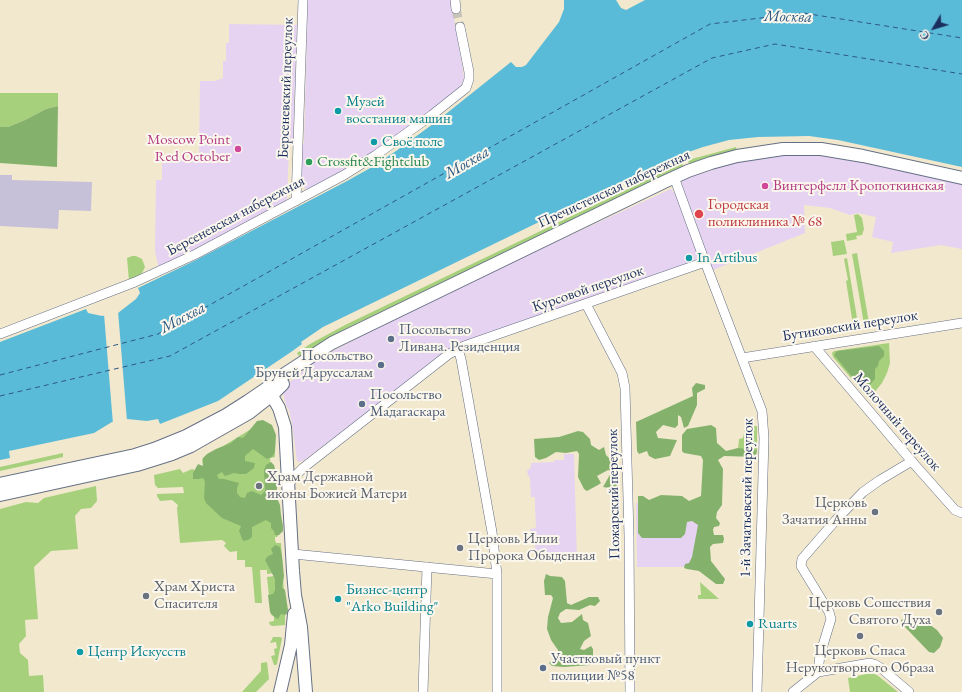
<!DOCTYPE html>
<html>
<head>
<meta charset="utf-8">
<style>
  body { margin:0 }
  #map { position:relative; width:962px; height:692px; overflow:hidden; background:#f2e8ce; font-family:"EB Garamond",serif }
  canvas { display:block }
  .north { position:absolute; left:914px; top:8px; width:40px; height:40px; -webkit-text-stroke:3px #fbf7ec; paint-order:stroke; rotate:232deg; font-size:11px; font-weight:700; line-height:16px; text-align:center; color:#1b2f5e }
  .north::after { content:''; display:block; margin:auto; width:14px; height:18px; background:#1b2f5e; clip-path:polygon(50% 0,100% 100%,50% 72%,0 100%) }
</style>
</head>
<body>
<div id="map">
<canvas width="962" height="692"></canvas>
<div class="north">С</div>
</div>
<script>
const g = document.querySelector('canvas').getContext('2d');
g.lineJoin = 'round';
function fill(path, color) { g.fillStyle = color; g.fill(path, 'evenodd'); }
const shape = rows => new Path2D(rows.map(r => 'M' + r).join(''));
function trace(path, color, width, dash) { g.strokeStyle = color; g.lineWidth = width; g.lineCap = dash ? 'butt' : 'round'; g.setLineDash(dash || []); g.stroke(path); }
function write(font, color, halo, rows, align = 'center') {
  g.font = font + ' "EB Garamond",serif'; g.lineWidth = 4; g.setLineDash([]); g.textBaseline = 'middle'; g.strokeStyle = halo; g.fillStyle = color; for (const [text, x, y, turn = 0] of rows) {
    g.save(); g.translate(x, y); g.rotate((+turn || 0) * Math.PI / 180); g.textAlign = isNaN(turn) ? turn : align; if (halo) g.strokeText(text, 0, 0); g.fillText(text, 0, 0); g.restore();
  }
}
const built = shape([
  [308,0,451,0,464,77,462,85,449,97,384,145,312,190,307,190,303,187,301,183,302,148,304,142],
  [229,24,297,25,293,143,289,147,287,200,286,203,159,269,155,251,156,180,162,180,162,159,199,159,200,81,215,81,223,78,223,61,226,61,226,43,229,43],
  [778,154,819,154,863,162,962,183,962,249,941,245,891,253,893,242,872,237,876,217,858,213,850,215,830,208,804,205,805,233,713,270,682,186,682,180,684,178,697,172,700,174,715,169,718,166],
  [671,189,675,194,699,258,698,260,448,351,303,461,299,462,297,461,292,423,289,410,286,405,283,392,285,386,310,365,335,350,431,300,514,261],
  [564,454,574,454,577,561,539,560,539,558,537,558,537,553,535,552,535,539,530,539,530,529,536,528,535,507,535,497,531,497,530,478,528,475,527,471,531,467,531,463,554,462,554,460,564,460],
  [636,503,706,504,706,567,637,567]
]);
const industrial = shape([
  [0,175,12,175,12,180,92,182,91,211,59,210,58,229,0,226]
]);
const green = shape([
  [0,93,58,93,58,106,46,109,25,120,8,127,0,127],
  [736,147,737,151,689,165,688,160],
  [682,163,684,167,347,328,299,356,297,353,310,344,345,325],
  [858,214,862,218,864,229,862,235,856,236,857,239,847,241,846,234,857,232,854,215],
  [844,240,847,254,833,256,831,242],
  [857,253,870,329,865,330,852,254],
  [132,256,136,256,142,259,145,267,142,273,139,276,129,281,127,258],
  [847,258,859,330,854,331,846,281,848,280,844,259],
  [889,343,890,363,887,373,882,383,869,399,833,357,832,353,834,351],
  [256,426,274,431,275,457,270,458,270,459,275,492,277,497,280,533,277,537,275,537,275,540,276,543,281,543,283,571,282,572,267,574,267,570,260,570,262,603,255,603,252,567,245,567,245,560,237,560,237,551,230,552,224,546,226,543,222,540,180,543,177,508,178,505,172,500,160,501,157,496,157,494,184,493,183,487,158,488,155,485,154,475,180,469,183,473,192,469,194,470,203,468,202,459],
  [750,426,757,426,757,450,738,449,739,439,743,438,744,433,745,429],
  [63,453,63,457,0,471,0,467],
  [96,486,97,501,91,508,81,509,75,516,78,549,51,551,34,567,38,619,25,620,26,636,19,644,20,653,28,660,29,676,43,675,44,692,0,692,0,509,26,502,38,503,44,498],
  [282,575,283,576,285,612,285,625,273,626,270,625,269,622,274,621,274,615,271,615,267,577],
  [700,582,719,599,698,599,698,595,701,595],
  [273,637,280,637,282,638,277,664,276,665,274,665,271,656,275,655,274,649,277,648,276,642,270,643],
  [267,662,269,679,256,692,242,692,261,671,261,663],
  [871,673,877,675,898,692,850,692,848,678]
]);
const forest = shape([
  [58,106,57,167,0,163,0,127,8,127,25,120,46,109],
  [879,346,884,351,884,356,879,361,878,366,875,369,875,379,867,388,863,390,834,355,837,351],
  [696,383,705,385,705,389,697,393,697,405,688,426,684,428,681,417,678,415,678,425,675,428,663,425,656,432,658,438,677,440,670,456,655,459,649,456,647,451,639,454,637,451,636,422,693,396,692,388],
  [263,420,272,425,276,435,275,452,272,457,267,459,253,449,245,456,245,461,255,463,254,468,246,474,239,474,234,473,225,476,222,472,217,475,219,479,224,479,239,483,237,488,237,493,240,497,245,498,247,493,252,491,261,495,265,491,264,470,266,465,271,462,274,465,278,480,276,496,280,505,281,515,283,526,283,531,279,535,275,535,274,531,271,528,271,523,266,520,252,527,252,537,248,540,243,541,239,531,241,526,222,518,206,503,204,498,205,482,203,478,198,479,193,479,193,473,198,464,203,466,203,458,207,454,216,449,231,443,238,437,243,438,257,421],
  [711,425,716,428,717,443,726,451,738,448,757,450,756,457,724,456,718,460,723,469,722,505,717,512,716,518,720,523,719,526,714,527,713,530,714,535,723,535,724,539,723,543,713,544,710,547,711,561,725,579,723,584,716,584,699,571,687,569,684,568,685,564,689,563,692,557,698,525,692,521,687,522,685,534,681,538,642,538,638,533,638,496,643,496,649,500,661,495,682,496,689,501,701,496,703,460,701,456,684,453,682,451,682,435,687,429],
  [578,431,583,432,590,439,591,445,599,450,604,447,606,455,610,459,618,463,618,485,616,489,603,487,612,471,608,470,597,476,601,483,598,485,587,491,584,489,578,477,579,454,577,451,566,453,556,452,546,458,539,460,535,457,534,439,559,437],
  [275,545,280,547,282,556,284,576,282,587,285,590,288,610,286,615,281,614,278,619,273,616,270,612,268,595,273,594,275,590,275,579,265,560,268,556,273,554,271,549],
  [546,574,550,576,562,577,565,581,567,603,571,605,589,597,598,597,600,601,595,606,590,605,579,610,566,609,560,613,558,618,561,623,572,622,582,614,583,620,588,623,591,636,584,641,580,649,584,650,591,646,593,649,593,659,590,665,564,667,552,666,549,663,558,654,558,650,551,640,547,629,548,617,553,598,551,595,545,595,544,581],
  [920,616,926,622,937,630,943,638,940,647,934,653,929,652,905,627,901,621,902,619,910,623,915,622,916,617]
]);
const water = shape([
  [564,0,616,0,621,8,626,10,645,0,962,0,962,167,838,140,809,136,758,137,729,140,703,147,680,155,646,170,323,327,301,342,302,344,291,352,218,401,160,424,158,419,147,421,127,419,112,422,94,433,9,451,10,458,0,460,0,342,86,309,88,313,102,316,118,313,136,299,140,293,138,288,198,259,347,181,372,167,396,151,437,121,511,62,516,67,522,67,526,65,559,22,564,9]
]);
const pier = shape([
  [118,311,127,421,113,424,104,314]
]);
const ferry = shape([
  [0,375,158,334,710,24,803,13,962,38],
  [0,396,170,356,712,58,775,44,962,74]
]);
const streetTunnel = shape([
  [456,9,460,27]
]);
const street = shape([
  [455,0,456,9],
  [674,177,705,262,762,411,764,438,757,692],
  [296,201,303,0],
  [586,304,622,373,625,388,629,536,630,692],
  [0,334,135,282,196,254,344,175,376,155,432,115,466,88,469,79,469,72,460,27],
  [814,346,915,465,955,510,962,513],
  [458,349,461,359,492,532,497,574,497,692],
  [742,358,962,323],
  [289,484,294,477,303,468,449,354,464,346,705,262],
  [293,554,497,574],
  [818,672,870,663,874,664,881,668,909,692],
  [423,692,427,567],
  [793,692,818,672,820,655,831,619,829,612,801,566,802,559,836,520,863,492,880,480,912,461]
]);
const secondary = shape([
  [268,389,279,408,285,427,293,571,295,595,301,627,306,692],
  [0,484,135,455,154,449,186,436,226,415,248,401,267,388,286,373,332,343,664,182,688,171,711,163,737,156,783,149,821,149,863,156,962,178],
  [0,495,137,465,172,454,191,446,249,413,272,395,283,384],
  [280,692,291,645,294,614]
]);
const markers = [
  [338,111,4,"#0f9aa8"],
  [374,142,4,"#0f9aa8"],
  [238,149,4,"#d1479c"],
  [309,162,4,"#2e9e5b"],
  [765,186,4,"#d1479c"],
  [699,214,5,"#e0444e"],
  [689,258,4,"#0f9aa8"],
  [391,339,4,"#5c6f8a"],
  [381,365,4,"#5c6f8a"],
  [362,404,4,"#5c6f8a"],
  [259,486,4,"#6b7280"],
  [875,512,4,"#6b7280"],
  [460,548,4,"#6b7280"],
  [146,596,4,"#6b7280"],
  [338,599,4,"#0f9aa8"],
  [939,612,4,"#6b7280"],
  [750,624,4,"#0f9aa8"],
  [860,636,4,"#6b7280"],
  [80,652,4,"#0f9aa8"],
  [543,668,4,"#5c6f8a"]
];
const streetNames = [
  ["Берсеневский переулок",286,88,-88],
  ["Пречистенская набережная",614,189,-25],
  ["Берсеневская набережная",236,216,-28],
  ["Курсовой переулок",588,289,-19],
  ["Бутиковский переулок",850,326,-9],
  ["Молочный переулок",897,422,49],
  ["Пожарский переулок",614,494,-91],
  ["1-й Зачатьевский переулок",747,498,-89]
];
const cultureNames = [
  ["Музей",346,102],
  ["восстания машин",346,119],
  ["Своё поле",382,142],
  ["In Artibus",697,258],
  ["Бизнес-центр",346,590],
  ["\"Arko Building\"",346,607],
  ["Ruarts",758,624],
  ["Центр Искусств",88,652]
];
const hotelNames = [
  ["Moscow Point",230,140],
  ["Red October",230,157],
  ["Винтерфелл Кропоткинская",773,186,"left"]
];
const leisureNames = [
  ["Crossfit&Fightclub",317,162]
];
const healthNames = [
  ["Городская",708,205],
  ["поликлиника № 68",708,222]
];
const serviceNames = [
  ["Посольство",399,330],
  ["Ливана. Резиденция",399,347],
  ["Посольство",373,356,"right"],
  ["Бруней Даруссалам",373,373,"right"],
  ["Посольство",370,395],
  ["Мадагаскара",370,412],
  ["Участковый пункт",551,659],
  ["полиции №58",551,676]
];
const worshipNames = [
  ["Храм Державной",267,477],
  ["иконы Божией Матери",267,494],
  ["Церковь",867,503,"right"],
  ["Зачатия Анны",867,520,"right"],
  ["Церковь Илии",468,539],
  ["Пророка Обыденная",468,556],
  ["Храм Христа",154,587],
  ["Спасителя",154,604],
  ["Церковь Сошествия",931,603,"right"],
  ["Святого Духа",931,620,"right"],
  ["Церковь Спаса",860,651,"center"],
  ["Нерукотворного Образа",860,668,"center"]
];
const waterNames = [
  ["Москва",788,17,1],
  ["Москва",467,163,-30],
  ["Москва",183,318,-28]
];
fill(built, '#e5d3f1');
fill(industrial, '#c7c0d9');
fill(green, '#a6d07c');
fill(forest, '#84b26c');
fill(water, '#5abbd8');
fill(pier, '#f2e8ce');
trace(ferry, '#2e5983', 1, [5, 4]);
trace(streetTunnel, '#c7c3b8', 9, [9, 4.5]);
trace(street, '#667085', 10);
trace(secondary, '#667085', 14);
trace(street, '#fff', 9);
trace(secondary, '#fff', 12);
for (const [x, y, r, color] of markers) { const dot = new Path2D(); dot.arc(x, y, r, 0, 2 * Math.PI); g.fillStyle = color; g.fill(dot); trace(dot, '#fbf7ec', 1.5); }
write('15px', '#1b2f5e', '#fbf7ec', streetNames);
write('15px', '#0d838f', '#fbf7ec', cultureNames, 'left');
write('15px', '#b23c85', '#fbf7ec', hotelNames, 'right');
write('15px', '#27864d', '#fbf7ec', leisureNames, 'left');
write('15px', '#be3a42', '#fbf7ec', healthNames, 'left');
write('15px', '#4e5e75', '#fbf7ec', serviceNames, 'left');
write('15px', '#5b616d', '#fbf7ec', worshipNames, 'left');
write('italic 16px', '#2e5983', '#fbf7ec', waterNames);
</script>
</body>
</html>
